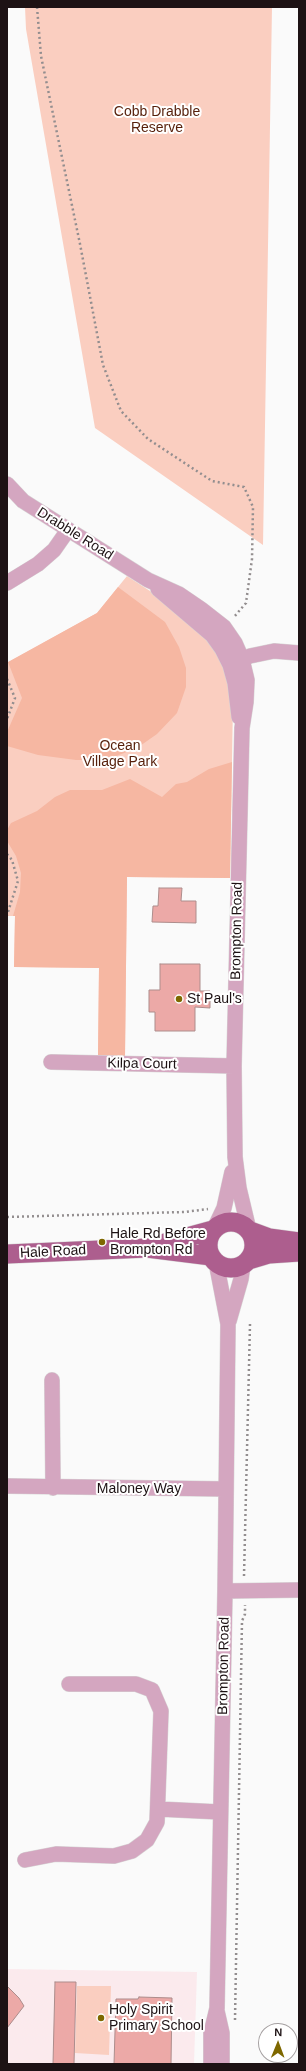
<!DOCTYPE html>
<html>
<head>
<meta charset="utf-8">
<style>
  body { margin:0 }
  #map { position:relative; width:306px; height:2071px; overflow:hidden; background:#fafafa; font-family:Arial,sans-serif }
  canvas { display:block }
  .frame { position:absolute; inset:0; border:8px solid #1d1214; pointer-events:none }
  .north { position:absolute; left:258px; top:2023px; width:40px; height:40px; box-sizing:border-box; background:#fff; border:1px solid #a5a0a1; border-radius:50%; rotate:1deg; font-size:11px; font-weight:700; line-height:16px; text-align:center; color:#1d1214 }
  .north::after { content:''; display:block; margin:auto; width:14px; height:18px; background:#7e6800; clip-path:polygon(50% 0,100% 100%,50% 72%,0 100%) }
</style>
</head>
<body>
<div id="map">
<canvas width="306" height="2071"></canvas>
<div class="frame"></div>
<div class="north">N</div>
</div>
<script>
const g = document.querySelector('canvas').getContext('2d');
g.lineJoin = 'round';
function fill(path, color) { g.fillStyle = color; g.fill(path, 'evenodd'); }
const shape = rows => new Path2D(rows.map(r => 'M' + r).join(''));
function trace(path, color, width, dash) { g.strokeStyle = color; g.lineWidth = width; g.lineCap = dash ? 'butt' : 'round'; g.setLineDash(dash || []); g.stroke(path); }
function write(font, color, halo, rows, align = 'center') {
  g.font = font + ' Arial,sans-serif'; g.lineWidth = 4; g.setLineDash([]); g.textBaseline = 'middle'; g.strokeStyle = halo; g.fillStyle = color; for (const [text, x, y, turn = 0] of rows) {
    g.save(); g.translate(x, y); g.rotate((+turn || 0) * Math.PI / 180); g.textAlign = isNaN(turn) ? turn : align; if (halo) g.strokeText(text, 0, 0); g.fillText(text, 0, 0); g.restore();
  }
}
const built = shape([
  [7,1969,197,1972,194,2064,7,2064]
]);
const green = shape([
  [25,7,272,7,263,545,95,428,26,29],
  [127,576,170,604,219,651,233,702,230,878,127,877,125,1056,98,1055,99,968,14,967,15,916,7,916,7,663,97,613],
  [77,1986,111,1986,109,2055,75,2053]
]);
const forest = shape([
  [118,587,165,622,179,647,186,668,186,687,177,713,157,734,137,748,106,760,76,760,38,755,7,746,7,732,22,698,8,662,97,613],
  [232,762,230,878,127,877,125,1056,98,1055,99,968,14,967,15,916,13,916,20,892,21,873,16,856,7,841,7,830,11,823,37,811,55,797,70,790,102,790,130,779,162,797,176,784,187,782,209,769]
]);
const building = shape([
  [159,888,182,888,181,901,196,901,196,923,152,922,153,906,158,906,159,888],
  [160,964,200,964,200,991,210,991,210,1008,195,1007,195,1031,155,1031,155,1012,149,1012,149,990,160,990,160,964],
  [55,1982,76,1982,74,2064,53,2064,55,1982],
  [7,1986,19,1998,24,2006,7,2028,7,1986],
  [139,1997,172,1998,171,2064,114,2064,116,1999,138,1999,139,1997]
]);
const path = shape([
  [37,7,41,56,80,244,103,365,121,411,148,439,212,481,244,487,253,507,252,559,246,603,234,617],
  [7,679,15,698,7,719],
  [7,854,12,860,18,881,7,915],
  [7,1217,184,1212,208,1209],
  [244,1576,250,1324],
  [235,2020,242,1621,245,1614,245,1605]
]);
const minor = shape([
  [7,484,23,501,148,580,179,594,201,609,224,627,235,643,242,659,247,680,246,702,242,728,234,1066,235,1157,239,1188,249,1230],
  [7,583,38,564,54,550,68,530],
  [158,589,212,635,222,649,230,665,235,683,239,717],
  [234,663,250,656,274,651,299,653],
  [51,1062,234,1066],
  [214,1229,224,1208,232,1172],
  [229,1321,241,1279,243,1265],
  [52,1380,53,1488],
  [7,1486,226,1489],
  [225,1591,299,1590],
  [158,1809,220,1812],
  [25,1860,56,1854,114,1856,132,1851,147,1840,157,1822,161,1711,152,1690,136,1684,69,1684],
  [217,2011,222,2033,222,2064],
  [211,2064,211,2033,217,2008,225,1591,228,1324,216,1262]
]);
const major = shape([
  '208 1245a23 23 0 1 1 46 0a23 23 0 1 1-46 0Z',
  [250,1231,269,1238,299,1242],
  [158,1245,213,1230],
  [7,1254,147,1248,211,1256],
  [249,1260,269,1254,299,1252]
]);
const markers = [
  [179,999,4,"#7e6800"],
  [102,1242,4,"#7e6800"],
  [101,2018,4,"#7e6800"]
];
const parkNames = [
  ["Cobb Drabble",157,112],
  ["Reserve",157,128],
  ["Ocean",120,746],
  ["Village Park",120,762]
];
const streetNames = [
  ["Drabble Road",75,534,32],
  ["Brompton Road",237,931,-89],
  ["Kilpa Court",142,1064,1],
  ["Hale Road",53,1252,-3],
  ["Maloney Way",139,1489],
  ["Brompton Road",224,1666,-89]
];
const poiNames = [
  ["St Paul's",187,999],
  ["Hale Rd Before",110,1234],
  ["Brompton Rd",110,1250],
  ["Holy Spirit",109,2010],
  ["Primary School",109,2026]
];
fill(built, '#fbeaed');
fill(green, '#facec0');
fill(forest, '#f6b7a2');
fill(building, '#eca9a7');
trace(building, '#ad8d8c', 1);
trace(minor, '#d7d5d5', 16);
trace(major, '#d7d5d5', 20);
trace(path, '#938e8f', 2.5, [2, 3]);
trace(minor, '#d4a6c0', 15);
trace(major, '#ad5e8e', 19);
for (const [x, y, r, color] of markers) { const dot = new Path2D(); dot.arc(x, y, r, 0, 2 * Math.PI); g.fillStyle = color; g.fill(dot); trace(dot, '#fff', 1.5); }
write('14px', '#561f0a', '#fff', parkNames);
write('14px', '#1d1214', '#fff', streetNames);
write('14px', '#1d1214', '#fff', poiNames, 'left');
</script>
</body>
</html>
